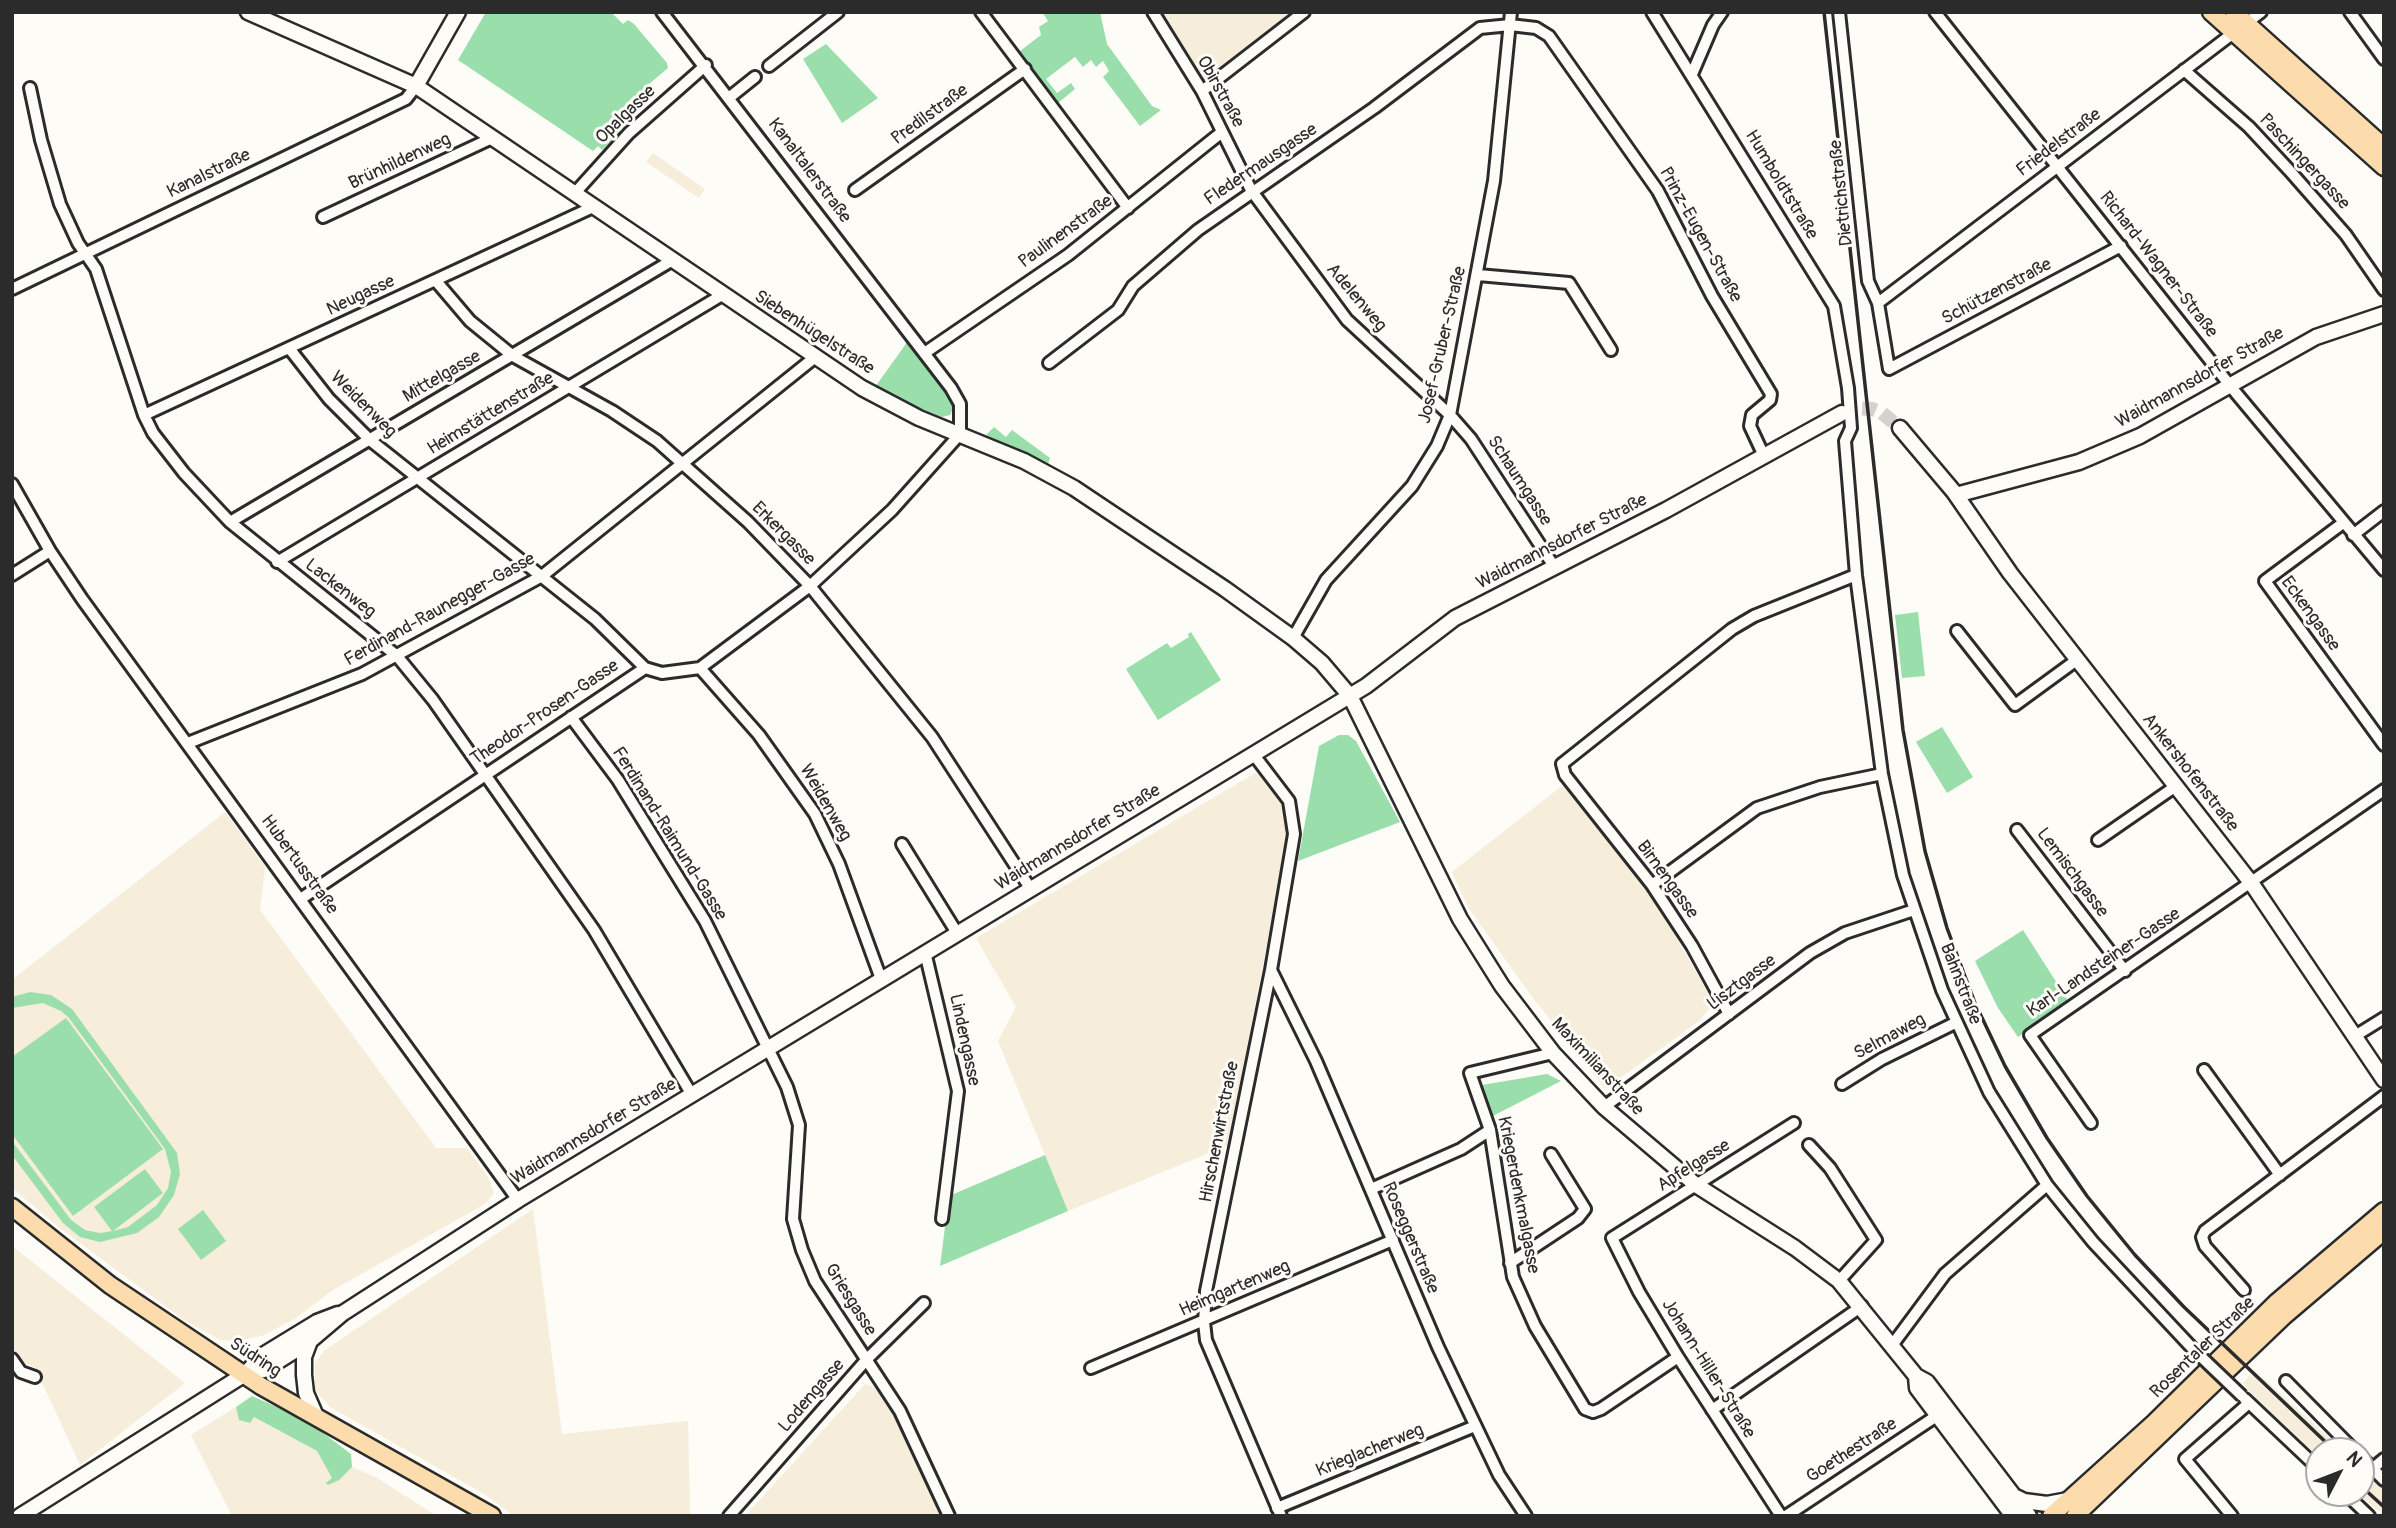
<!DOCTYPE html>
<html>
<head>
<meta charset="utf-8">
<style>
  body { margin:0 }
  #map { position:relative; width:2396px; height:1528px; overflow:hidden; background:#fdfcf7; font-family:Pangolin,sans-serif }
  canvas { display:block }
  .frame { position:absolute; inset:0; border:14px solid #2b2b2b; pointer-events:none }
  .north { position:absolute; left:2305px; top:1437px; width:70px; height:70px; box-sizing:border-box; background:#fdfcf7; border:2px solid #a9a8a5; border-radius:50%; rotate:48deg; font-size:19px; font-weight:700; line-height:28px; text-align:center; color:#2b2b2b }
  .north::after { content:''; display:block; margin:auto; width:24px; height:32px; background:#2b2b2b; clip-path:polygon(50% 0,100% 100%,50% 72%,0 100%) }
</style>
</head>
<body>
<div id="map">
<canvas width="2396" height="1528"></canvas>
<div class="frame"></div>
<div class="north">N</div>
</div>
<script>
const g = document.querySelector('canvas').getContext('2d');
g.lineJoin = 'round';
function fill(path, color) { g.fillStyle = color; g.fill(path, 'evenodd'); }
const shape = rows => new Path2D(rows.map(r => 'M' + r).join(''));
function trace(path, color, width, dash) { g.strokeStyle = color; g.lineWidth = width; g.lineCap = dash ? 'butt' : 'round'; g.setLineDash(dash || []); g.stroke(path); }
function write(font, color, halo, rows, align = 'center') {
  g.font = font + ' Pangolin,sans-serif'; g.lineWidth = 6; g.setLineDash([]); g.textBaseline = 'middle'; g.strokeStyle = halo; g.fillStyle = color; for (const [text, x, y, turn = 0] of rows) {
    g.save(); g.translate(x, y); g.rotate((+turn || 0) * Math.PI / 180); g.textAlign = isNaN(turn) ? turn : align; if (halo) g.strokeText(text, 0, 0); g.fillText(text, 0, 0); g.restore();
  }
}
const built = shape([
  [1162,12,1295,12,1204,82],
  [653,153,705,189,699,198,646,162],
  [1257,772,1274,788,1283,803,1289,829,1228,1145,1068,1211,998,1041,1016,1007,976,938],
  [1563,785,1654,899,1714,1003,1699,1021,1605,1089,1530,994,1468,907,1452,872],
  [225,812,265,867,260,910,436,1148,467,1148,488,1177,494,1193,485,1204,333,1290,296,1318,264,1335,238,1341,220,1340,184,1320,57,1226,12,1188,12,980],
  [533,1209,562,1434,688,1421,690,1516,514,1516,484,1494,330,1407,315,1390,315,1363,325,1350],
  [12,1246,185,1383,80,1465,35,1367,19,1361,12,1346],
  [2254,1370,2344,1451,2319,1451,2319,1457,2248,1390,2243,1383],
  [865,1384,874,1387,904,1430,942,1516,745,1516],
  [236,1407,317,1451,377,1478,437,1516,232,1516,191,1435],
  [2361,1467,2384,1489,2384,1516,2357,1493,2361,1493]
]);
const green = shape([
  [486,12,611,12,623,24,628,20,634,24,667,63,668,68,629,101,612,120,622,131,602,150,598,146,593,151,458,60],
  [1042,12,1100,12,1107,44,1152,106,1161,110,1140,126,1103,77,1109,71,1103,61,1096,67,1091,60,1083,67,1075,57,1046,79,1057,93,1071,83,1075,89,1058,103,1020,51,1041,35,1039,27,1048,21],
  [826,44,878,98,842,123,803,59],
  [908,341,950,396,954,407,950,415,942,417,912,405,875,387],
  [994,427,1006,437,1012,430,1050,458,1048,464,986,435],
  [1918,612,1925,676,1902,678,1895,615],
  [1191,632,1221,680,1158,720,1126,669,1167,643,1171,648,1189,637,1188,634],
  [1942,727,1973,777,1947,793,1916,742],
  [1339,735,1348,735,1356,741,1400,822,1298,861,1319,746],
  [2023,930,2069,1002,2018,1037,1998,1008,1975,961],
  [30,992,51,995,72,1009,177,1153,180,1174,174,1195,159,1217,137,1233,100,1242,80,1237,63,1223,12,1155,12,1141,71,1220,85,1230,100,1233,112,1231,94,1207,145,1169,163,1193,113,1231,128,1227,157,1205,168,1188,171,1172,165,1149,69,1018,61,1011,43,1003,12,1008,12,997],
  [66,1018,163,1149,73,1216,12,1134,12,1057],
  [1547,1074,1561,1081,1491,1117,1482,1085],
  [1045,1155,1068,1211,940,1266,949,1196],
  [203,1210,226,1241,201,1260,178,1229],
  [252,1396,306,1420,351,1454,352,1467,339,1480,328,1485,326,1483,332,1478,317,1451,254,1417,250,1423,239,1420,236,1407]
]);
const secondaryTunnel = shape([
  [1842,413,1855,408,1872,409,1882,413,1900,428]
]);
const street = shape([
  [981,12,1128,208],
  [1153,12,1202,91,1251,190,1347,320,1450,415,1471,439,1555,568],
  [1652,12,1834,306,1848,388,1851,428,1845,441,1856,575,1882,774,1903,875,1942,990,1989,1092,2047,1185,2093,1242,2194,1350],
  [1839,12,1868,281,1878,303,1889,369,2121,246],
  [1935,12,2236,393,2384,570],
  [2350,12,2384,59],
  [769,66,838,12],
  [2184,70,2249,127,2289,170,2346,235,2384,290],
  [1692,74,1713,25,1722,12],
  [30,88,41,140,60,204,78,243,96,269,144,415,153,433,184,473,230,522,397,656,433,700,594,930,692,1095],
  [1202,91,1304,12],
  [730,97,755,77],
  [855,190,1025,69],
  [574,194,629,133,706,65],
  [323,217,492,138],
  [1478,275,1569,283,1611,350],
  [436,281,470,321,513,356,612,411,657,441,748,522,810,586,932,737,1030,888],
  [12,289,406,99,416,86],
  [1878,303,2261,12],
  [289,348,329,399,370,440,595,619,645,668],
  [926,352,1068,255,1222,132],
  [1049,363,1118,310,1133,286,1198,230,1374,108,1480,28,1510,25,1536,28,1549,36,1658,191,1712,296,1771,394,1770,400,1752,415,1750,426,1764,456],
  [144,415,593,207],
  [12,484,50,551,82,599,518,1200],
  [230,522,671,261],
  [2343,523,2265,581,2384,745],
  [2353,535,2384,511],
  [277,562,722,295],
  [12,575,50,551],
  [1957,631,2015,705,2078,659],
  [1293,638,1326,580,1412,486,1437,446,1450,415,1494,181,1511,12],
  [700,668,759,735,815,814,839,864,881,979],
  [571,717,618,780,705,921,787,1087,799,1125,793,1219,802,1250,815,1281,900,1411,949,1516],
  [188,743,362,674,542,576,814,358],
  [1254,755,1289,801,1294,834,1271,970,1206,1291,1204,1322,1206,1340,1281,1516],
  [2017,830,2125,971],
  [2098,840,2176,786],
  [902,844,957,933],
  [1652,885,1757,808,1820,787,1882,774],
  [302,898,645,668,662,673,700,668,810,586,892,510,960,434,960,404,951,388,662,12],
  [925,952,958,1091,942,1219],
  [1271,970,1316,1061,1438,1347,1499,1475,1526,1516],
  [1729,1014,1692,946,1652,885,1565,775,1562,764,1732,629,1754,616,1856,575],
  [2355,1036,2384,1018],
  [1553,1053,1470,1073,1490,1130,1513,1277,1535,1326,1585,1409,1593,1412,1601,1409,1678,1357],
  [2204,1070,2280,1175],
  [1842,1084,1882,1059,1955,1023],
  [1604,1107,1810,953,1845,933,1914,910],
  [2091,1123,2030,1035,2384,790],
  [1809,1145,1830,1168,1876,1240,1839,1281],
  [1371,1189,1461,1149,1490,1130],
  [1510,1263,1578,1218,1585,1209,1551,1154],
  [2244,1290,2205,1246,2202,1237,2205,1231,2384,1096],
  [1893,1344,1945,1274,2047,1185],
  [12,1359,21,1372,35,1377],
  [1091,1368,1393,1240],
  [2286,1381,2355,1451],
  [2245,1399,2319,1469],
  [1712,1410,1862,1306],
  [2361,1457,2384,1480],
  [2372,1469,2384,1459],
  [2345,1493,2369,1516],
  [1277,1508,1475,1426],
  [729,1516,867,1359,924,1303],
  [1781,1516,1678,1357,1639,1292,1612,1238,1794,1123],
  [1786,1516,1938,1415],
  [2232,1516,2185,1459,2249,1403]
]);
const secondary = shape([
  [248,12,416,86,862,388,919,418,1024,461,1074,488,1225,589,1293,638,1322,663,1350,696,1460,919,1502,986,1553,1053,1604,1107,1696,1185,1795,1248,1839,1281,1916,1376,1927,1382,2029,1516],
  [416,86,458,12],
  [1900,428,1954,492,2010,573,2252,884,2384,1080],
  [1956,495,2079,462,2140,436,2316,337,2384,314],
  [310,1341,304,1357,304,1375,306,1393,316,1416],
  [245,1374,263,1355,317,1322,338,1314],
  [1916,1376,1917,1388,2013,1516],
  [2016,1497,2024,1501,2047,1504,2068,1500],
  [20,1516,245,1374,264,1370,310,1341,343,1313,518,1200,1366,686,1455,618,1666,510,1842,413]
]);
const primary = shape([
  [2211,12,2384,167],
  [2234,12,2384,147],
  [12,1207,110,1285,261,1386,492,1516],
  [2051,1516,2154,1423,2277,1302,2384,1211],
  [2075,1516,2284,1316,2384,1231]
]);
const rail = shape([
  [1824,12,1903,730,1925,851,1947,928,1975,1003,2005,1066,2047,1138,2087,1196,2135,1255,2184,1307,2335,1451],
  [2361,1486,2384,1507]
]);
const streetBridge = shape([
  [2194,1350,2242,1396]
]);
const streetNames = [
  ["Obirstraße",1220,92,61],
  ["Opalgasse",626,115,-44],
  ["Predilstraße",930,115,-36],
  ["Friedelstraße",2059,143,-37],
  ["Brünhildenweg",400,162,-25],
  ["Paschingergasse",2304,162,47],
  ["Fledermausgasse",1261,165,-34],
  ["Kanaltalerstraße",809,171,53],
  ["Kanalstraße",209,174,-26],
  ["Humboldtstraße",1781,185,59],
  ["Dietrichstraße",1842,193,-96],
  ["Paulinenstraße",1066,232,-36],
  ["Prinz-Eugen-Straße",1700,235,61],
  ["Richard-Wagner-Straße",2158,265,52],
  ["Schützenstraße",1997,292,-28],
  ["Neugasse",361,296,-25],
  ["Adelenweg",1356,298,50],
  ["Siebenhügelstraße",814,333,33],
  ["Josef-Gruber-Straße",1443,345,-77],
  ["Mittelgasse",442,377,-30],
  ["Waidmannsdorfer Straße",2200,378,-29],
  ["Weidenweg",363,405,45],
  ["Heimstättenstraße",491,414,-31],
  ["Schaumgasse",1519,481,57],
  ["Erkergasse",783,534,45],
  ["Waidmannsdorfer Straße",1562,542,-27],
  ["Lackenweg",340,589,38],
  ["Ferdinand-Raunegger-Gasse",440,610,-29],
  ["Eckengasse",2310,614,54],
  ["Theodor-Prosen-Gasse",545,713,-34],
  ["Ankershofenstraße",2190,773,52],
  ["Weidenweg",825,803,60],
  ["Ferdinand-Raimund-Gasse",669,834,58],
  ["Waidmannsdorfer Straße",1078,838,-31],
  ["Hubertusstraße",299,865,54],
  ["Lemischgasse",2072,873,53],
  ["Birnengasse",1667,880,54],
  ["Karl-Landsteiner-Gasse",2104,963,-34],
  ["Lisztgasse",1742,983,-37],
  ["Bahnstraße",1960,984,69],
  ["Selmaweg",1890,1037,-28],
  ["Lindengasse",964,1040,78],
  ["Maximilianstraße",1597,1067,47],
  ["Waidmannsdorfer Straße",594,1132,-31],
  ["Hirschenwirtstraße",1220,1132,-79],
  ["Apfelgasse",1694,1166,-32],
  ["Kriegerdenkmalgasse",1518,1195,79],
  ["Roseggerstraße",1410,1238,67],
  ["Heimgartenweg",1235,1289,-23],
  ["Griesgasse",850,1300,58],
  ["Rosentaler Straße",2203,1348,-44],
  ["Südring",255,1358,33],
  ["Johann-Hiller-Straße",1708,1369,58],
  ["Lodengasse",812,1396,-49],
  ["Krieglacherweg",1370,1451,-22],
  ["Goethestraße",1852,1451,-33]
];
fill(built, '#f6eddb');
fill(green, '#9adfab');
trace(secondaryTunnel, '#d3d2ce', 14, [14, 7]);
trace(street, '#2b2b2b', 16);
trace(secondary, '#2b2b2b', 19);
trace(primary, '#2b2b2b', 21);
trace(street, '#fdfcf7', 10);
trace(secondary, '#fdfcf7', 14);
trace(primary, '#fcdcac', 16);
trace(rail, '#2b2b2b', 3.5);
trace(streetBridge, '#2b2b2b', 16, []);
trace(streetBridge, '#fdfcf7', 10);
write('18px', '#2b2b2b', '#fdfcf7', streetNames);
</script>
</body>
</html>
